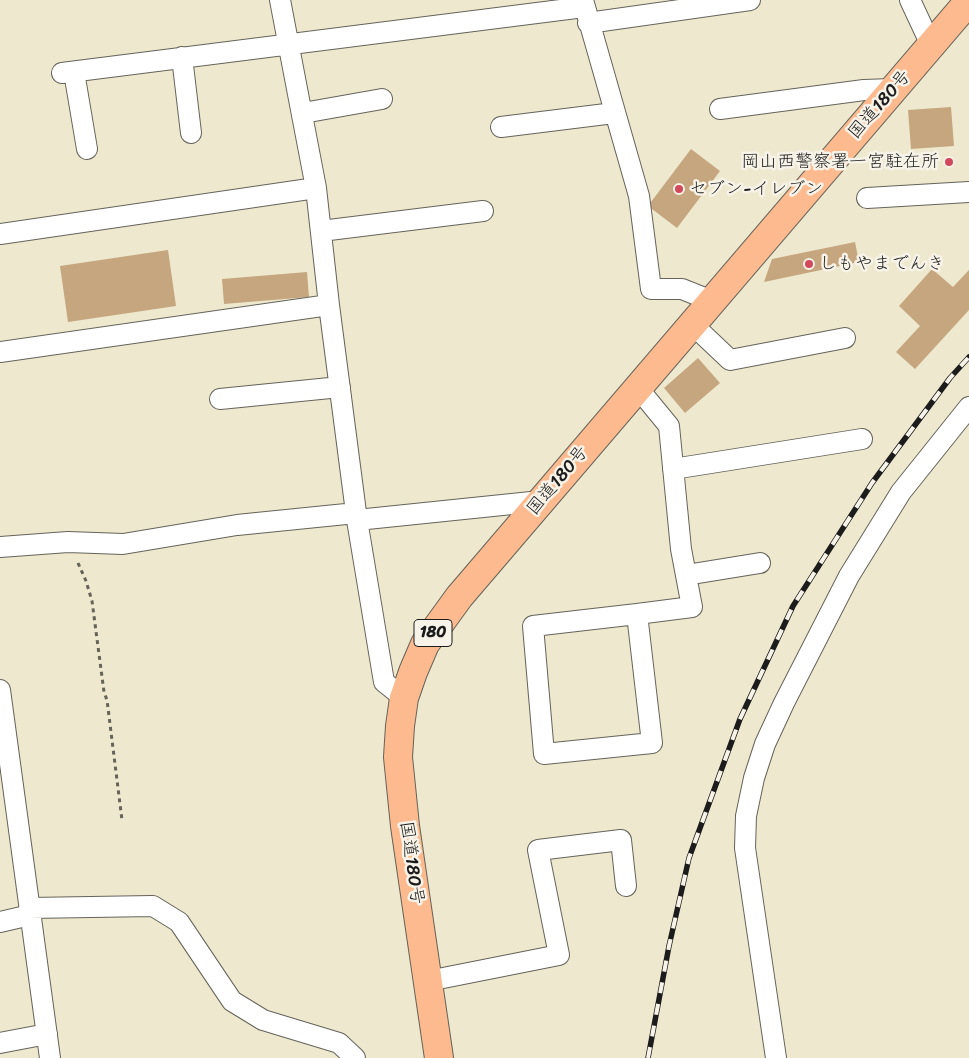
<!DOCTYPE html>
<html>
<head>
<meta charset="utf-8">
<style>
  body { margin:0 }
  canvas { display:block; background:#ede8ce }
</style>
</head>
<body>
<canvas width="969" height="1058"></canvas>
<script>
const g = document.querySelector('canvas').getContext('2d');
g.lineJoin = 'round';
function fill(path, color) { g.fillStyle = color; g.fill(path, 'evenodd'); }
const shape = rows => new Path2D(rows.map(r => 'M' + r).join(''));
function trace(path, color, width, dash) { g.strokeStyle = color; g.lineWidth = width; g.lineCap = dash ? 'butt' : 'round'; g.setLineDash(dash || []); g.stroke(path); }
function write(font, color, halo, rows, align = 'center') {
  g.font = font + ' Sriracha,"Klee One",sans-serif'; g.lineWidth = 5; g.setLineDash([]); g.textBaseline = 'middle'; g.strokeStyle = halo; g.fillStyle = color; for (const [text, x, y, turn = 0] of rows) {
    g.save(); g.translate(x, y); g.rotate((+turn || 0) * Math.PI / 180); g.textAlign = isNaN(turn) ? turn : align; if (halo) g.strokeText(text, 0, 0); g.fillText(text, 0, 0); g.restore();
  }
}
const building = shape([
  [951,107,954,146,911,149,908,110],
  [691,149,720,171,677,228,648,206],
  [855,242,859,262,764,282,772,259],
  [168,250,176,306,68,322,60,266],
  [932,269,953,287,969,270,969,310,915,369,896,352,920,326,899,306],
  [307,272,309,297,224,304,222,279],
  [698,358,720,383,685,413,664,388]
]);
const path = shape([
  [78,563,86,581,92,601,104,692,107,700,122,820]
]);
const minor = shape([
  [280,0,316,188,329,305,357,520,384,682,404,698],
  [583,0,639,196,651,289,682,289,712,301],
  [910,0,931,45],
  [588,23,750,0],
  [182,57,191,133],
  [74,72,87,149],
  [62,73,584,7],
  [720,109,864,90,893,89],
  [303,113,382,99],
  [501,127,614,113],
  [867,198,969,192],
  [321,231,483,211],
  [0,234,316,188],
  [692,324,730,360,845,338],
  [0,352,329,305],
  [220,399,340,387],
  [673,469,862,439],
  [357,520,541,501],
  [0,547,68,542,123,544,237,525,356,513],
  [686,575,760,563],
  [637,614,652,743,544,754,533,626,637,614,692,607,681,549,669,426,637,387],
  [0,690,50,1058],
  [29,908,153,906,179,922,232,1001,263,1020,339,1043,355,1058],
  [0,922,30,915],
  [428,981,559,955,538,850,621,840,626,886],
  [0,1043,47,1034],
  [776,1058,745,848,746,816,754,778,765,744,784,703,849,576,901,492,969,407]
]);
const trunk = shape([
  [439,1058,405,826,398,757,400,726,404,698,413,672,425,644,459,597,969,1]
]);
const rail = shape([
  [648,1058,669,946,689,858,740,719,793,606,872,483,950,378,969,357]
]);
const markers = [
  [949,162,5,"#d1495b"],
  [679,189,5,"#d1495b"],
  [809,264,5,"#d1495b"]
];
const shields = [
  [433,633,38]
];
const shieldNames = [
  ["180",433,633]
];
const streetNames = [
  ["国道180号",880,105,-49],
  ["国道180号",558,481,-50],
  ["国道180号",411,863,82]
];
const poiNames = [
  ["岡山西警察署一宮駐在所",939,162,"right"],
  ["セブン-イレブン",689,189],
  ["しもやまでんき",819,264]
];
fill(building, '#c6a67e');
trace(minor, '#65635a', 22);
trace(trunk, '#65635a', 30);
trace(path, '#65635a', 3, [4, 4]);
trace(minor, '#fff', 20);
trace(trunk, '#fcba8e', 28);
trace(rail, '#1c1c1c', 5.5);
trace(rail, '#f7f3e8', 4, [11]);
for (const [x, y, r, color] of markers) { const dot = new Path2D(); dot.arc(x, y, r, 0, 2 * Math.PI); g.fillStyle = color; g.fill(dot); trace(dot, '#f7f3e8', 2); }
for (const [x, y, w] of shields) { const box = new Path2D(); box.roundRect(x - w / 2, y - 13.5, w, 27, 4); g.fillStyle = '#f7f3e8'; g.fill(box); trace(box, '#1c1c1c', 1); }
write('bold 16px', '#1c1c1c', null, shieldNames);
write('18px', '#1c1c1c', '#f7f3e8', streetNames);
write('18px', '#1c1c1c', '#f7f3e8', poiNames, 'left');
</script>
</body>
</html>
